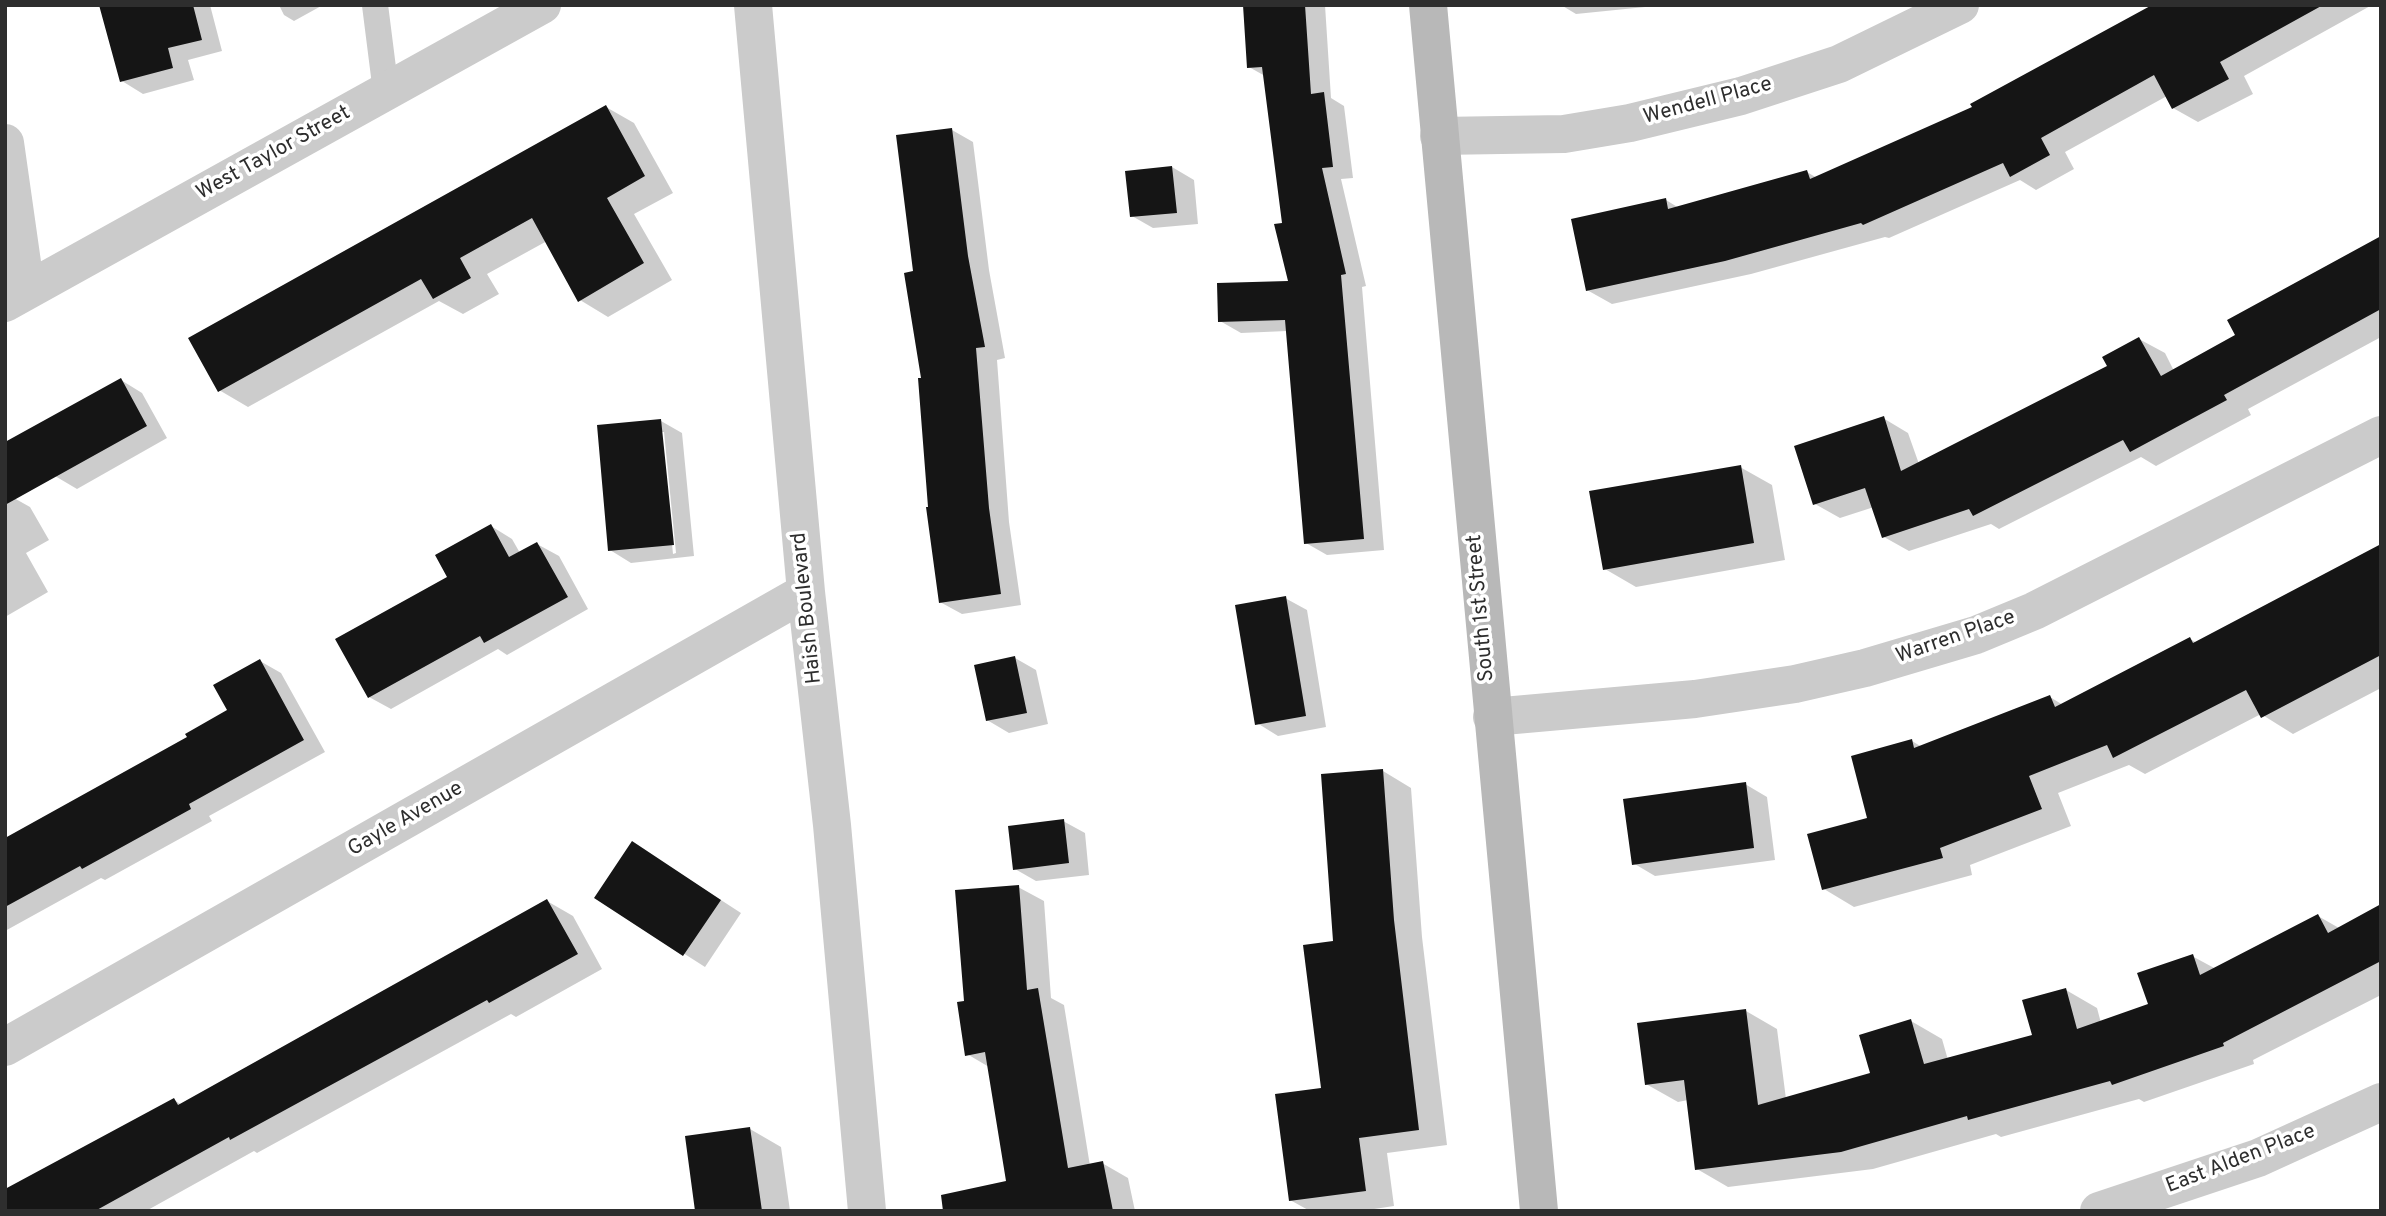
<!DOCTYPE html>
<html>
<head>
<meta charset="utf-8">
<style>
  body { margin:0 }
  #map { position:relative; width:2386px; height:1216px; overflow:hidden; background:#fff; font-family:Overpass,sans-serif }
  canvas { display:block }
  .frame { position:absolute; inset:0; border:7px solid #2e2e2e; pointer-events:none }
</style>
</head>
<body>
<div id="map">
<canvas width="2386" height="1216"></canvas>
<div class="frame"></div>
</div>
<script>
const g = document.querySelector('canvas').getContext('2d');
g.lineJoin = 'round';
function fill(path, color) { g.fillStyle = color; g.fill(path, 'evenodd'); }
const shape = rows => new Path2D(rows.map(r => 'M' + r).join(''));
function trace(path, color, width, dash) { g.strokeStyle = color; g.lineWidth = width; g.lineCap = dash ? 'butt' : 'round'; g.setLineDash(dash || []); g.stroke(path); }
function write(font, color, halo, rows, align = 'center') {
  g.font = font + ' Overpass,sans-serif'; g.lineWidth = 7; g.setLineDash([]); g.textBaseline = 'middle'; g.strokeStyle = halo; g.fillStyle = color; for (const [text, x, y, turn = 0] of rows) {
    g.save(); g.translate(x, y); g.rotate((+turn || 0) * Math.PI / 180); g.textAlign = isNaN(turn) ? turn : align; if (halo) g.strokeText(text, 0, 0); g.fillText(text, 0, 0); g.restore();
  }
}
const shadow = shape([
  [120,5,210,5,222,51,188,60,194,80,143,94,122,81],
  [279,5,323,5,294,21,284,15],
  [1245,5,1325,5,1331,98,1344,106,1353,178,1341,179,1366,286,1362,287,1384,550,1327,555,1306,543,1287,331,1241,333,1220,321,1290,283,1265,76,1249,67],
  [1561,5,1665,5,1576,14],
  [2156,5,2372,5,2244,76,2253,94,2198,122,2173,108,2167,96,2065,152,2074,169,2036,190,2020,180,1889,238,1885,237,1751,274,1612,304,1587,290,1666,200,1679,208,1807,172,1817,178,1974,108],
  [606,107,634,123,673,193,634,214,672,280,608,317,580,300,547,241,487,274,499,294,463,314,439,301,248,407,219,390],
  [952,130,973,142,989,270,1005,358,997,360,1009,522,1021,605,962,614,940,602,929,509,924,379,915,273],
  [1172,167,1194,180,1198,224,1153,228,1132,216],
  [2381,238,2381,337,2248,409,2251,415,2156,466,2141,457,1999,529,1991,524,1909,551,1884,537,1874,507,1840,518,1815,504,1883,418,1908,433,1919,464,2110,367,2139,339,2165,353,2174,371,2238,336],
  [121,380,142,393,167,438,77,489,55,476],
  [661,421,682,433,694,556,631,563,610,550],
  [661,432,664,432,676,553,673,554],
  [1740,467,1772,485,1785,560,1636,587,1605,569],
  [5,493,30,507,49,540,26,553,48,592,5,617],
  [491,526,512,539,520,553,537,544,559,556,588,609,507,655,498,649,391,709,369,697,449,577],
  [2381,546,2381,688,2293,734,2261,714,2145,774,2129,765,2058,793,2071,826,1970,865,1972,875,1854,907,1824,889,1870,819,1912,741,1922,747,2050,697,2063,705,2190,639,2197,643],
  [1285,598,1307,610,1326,727,1278,736,1257,723],
  [1015,658,1036,670,1048,724,1009,733,987,720],
  [260,661,281,673,325,752,209,816,212,821,105,880,101,878,5,931,5,840,189,738,229,711],
  [1383,771,1411,788,1422,937,1447,1145,1387,1153,1394,1206,1361,1211,1310,1211,1290,1200,1323,1089,1335,942],
  [1745,784,1767,797,1775,860,1655,876,1633,863],
  [1063,821,1085,833,1089,875,1036,881,1015,869],
  [653,856,741,913,705,967,597,898],
  [1018,887,1044,901,1051,998,1064,1005,1090,1166,1102,1163,1128,1178,1135,1211,982,1211,1008,1183,989,1067,967,1054,966,1002],
  [547,901,573,916,602,969,516,1017,511,1014,257,1153,254,1151,146,1211,5,1211,174,1100,182,1105],
  [2381,906,2381,995,2253,1060,2254,1064,2144,1102,2139,1099,2001,1137,1996,1134,1873,1169,1728,1187,1697,1169,1688,1100,1678,1102,1646,1084,1746,1011,1777,1029,1786,1099,1873,1074,1911,1021,1942,1039,1948,1060,2034,1036,2066,990,2097,1008,2101,1023,2150,1005,2192,956,2216,969,2318,916,2339,928],
  [750,1129,781,1147,790,1211,697,1211]
]);
const building = shape([
  [99,5,193,5,202,40,168,48,173,68,120,82],
  [1243,5,1305,5,1311,94,1324,92,1333,167,1322,168,1346,274,1341,275,1364,539,1304,544,1285,320,1218,322,1217,283,1288,281,1274,224,1282,223,1262,67,1247,68],
  [2152,5,2323,5,2220,62,2229,79,2172,109,2154,75,2041,138,2050,155,2010,177,2003,163,1863,225,1861,223,1725,261,1586,291,1571,219,1666,198,1668,209,1807,170,1810,179,1972,107,1970,104],
  [606,105,645,176,607,198,644,263,578,302,532,218,460,258,471,278,433,299,421,279,218,392,188,338],
  [952,128,968,256,985,347,976,348,989,508,1001,594,939,603,926,507,928,507,918,378,921,378,904,273,913,271,896,135],
  [1172,166,1177,213,1130,217,1125,171],
  [2381,236,2381,309,2224,395,2227,400,2130,452,2123,440,1973,516,1969,509,1882,538,1865,488,1813,505,1794,446,1884,416,1901,471,2107,366,2102,357,2139,337,2161,376,2235,335,2227,320],
  [121,378,147,426,5,505,5,442],
  [661,419,674,545,608,551,597,425],
  [1741,465,1754,543,1603,570,1589,491],
  [491,524,509,557,537,542,568,597,484,643,480,636,368,698,335,639,447,577,435,555],
  [2381,544,2381,655,2261,718,2246,690,2113,758,2107,745,2029,776,2042,809,1940,848,1943,858,1822,890,1807,834,1867,818,1851,756,1912,739,1914,748,2050,695,2055,707,2190,637,2193,643],
  [1286,596,1306,716,1255,725,1235,605],
  [1015,656,1027,713,986,721,974,665],
  [260,659,304,740,189,804,191,809,82,869,80,866,5,907,5,838,187,737,185,734,227,710,213,685],
  [1383,769,1394,920,1419,1130,1359,1138,1366,1191,1289,1201,1275,1094,1321,1088,1303,945,1333,941,1321,774],
  [1746,782,1754,848,1632,865,1623,799],
  [1064,819,1069,863,1013,870,1008,826],
  [632,841,721,900,683,956,594,898],
  [1019,885,1027,990,1038,988,1068,1168,1103,1161,1113,1211,943,1211,941,1195,1006,1181,985,1052,965,1056,957,1002,964,1001,955,890],
  [547,899,578,954,489,1003,487,1000,230,1140,229,1137,95,1211,5,1211,5,1189,174,1098,178,1105],
  [2381,904,2381,961,2223,1043,2224,1046,2112,1085,2110,1081,1968,1120,1967,1116,1841,1152,1695,1170,1684,1080,1645,1085,1637,1023,1746,1009,1758,1105,1870,1073,1859,1035,1911,1019,1924,1064,2032,1035,2022,1000,2066,988,2077,1029,2148,1004,2137,973,2193,954,2200,975,2318,914,2328,933],
  [750,1127,762,1211,695,1211,685,1136]
]);
const lane = shape([
  [375,5,386,92]
]);
const street = shape([
  [753,5,806,592,832,825,867,1211],
  [1439,136,1564,134,1630,123,1741,96,1839,64,1960,5],
  [5,143,26,291],
  [5,303,542,5],
  [1492,717,1695,699,1795,684,1865,668,1976,635,2034,611,2381,435],
  [5,1047,806,592],
  [2099,1211,2258,1158,2381,1102]
]);
const secondary = shape([
  [1428,5,1539,1211]
]);
const streetNames = [
  ["Wendell Place",1708,102,-15],
  ["West Taylor Street",274,154,-29],
  ["Haish Boulevard",808,608,-96],
  ["South 1st Street",1482,608,-95],
  ["Warren Place",1956,638,-19],
  ["Gayle Avenue",406,820,-30],
  ["East Alden Place",2241,1160,-21]
];
fill(shadow, '#0003');
fill(building, '#151515');
trace(lane, '#cbcbcb', 26);
trace(street, '#cbcbcb', 38);
trace(secondary, '#b8b8b8', 38);
write('21px', '#2e2e2e', '#fff', streetNames);
</script>
</body>
</html>
